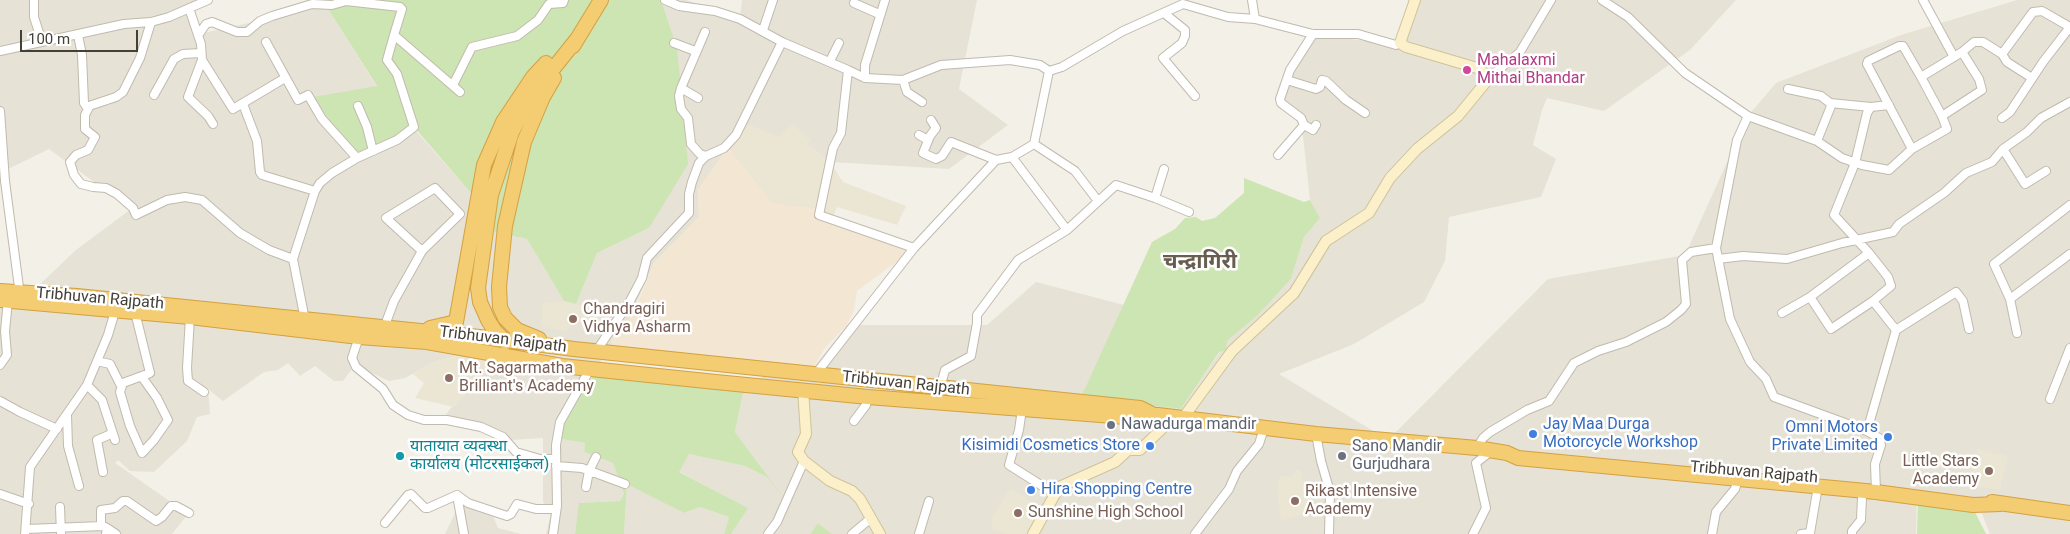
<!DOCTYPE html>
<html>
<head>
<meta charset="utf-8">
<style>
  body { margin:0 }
  #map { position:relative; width:2070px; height:534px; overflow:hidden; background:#f3f0e8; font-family:Roboto,sans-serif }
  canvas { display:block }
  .scale { position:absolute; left:20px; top:30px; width:118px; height:22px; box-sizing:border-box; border:2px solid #454037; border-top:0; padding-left:6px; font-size:15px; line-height:18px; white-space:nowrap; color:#454037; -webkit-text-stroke:4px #fff; paint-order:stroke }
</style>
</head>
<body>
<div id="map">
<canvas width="2070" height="534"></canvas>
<div class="scale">100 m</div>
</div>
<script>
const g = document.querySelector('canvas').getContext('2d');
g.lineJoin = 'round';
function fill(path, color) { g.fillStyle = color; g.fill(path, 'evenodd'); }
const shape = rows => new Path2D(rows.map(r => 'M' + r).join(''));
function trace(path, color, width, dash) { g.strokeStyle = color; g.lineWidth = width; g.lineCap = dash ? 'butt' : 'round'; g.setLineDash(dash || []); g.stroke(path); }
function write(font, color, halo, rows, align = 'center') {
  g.font = font + ' Roboto,"Noto Sans Devanagari",sans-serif'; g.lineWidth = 5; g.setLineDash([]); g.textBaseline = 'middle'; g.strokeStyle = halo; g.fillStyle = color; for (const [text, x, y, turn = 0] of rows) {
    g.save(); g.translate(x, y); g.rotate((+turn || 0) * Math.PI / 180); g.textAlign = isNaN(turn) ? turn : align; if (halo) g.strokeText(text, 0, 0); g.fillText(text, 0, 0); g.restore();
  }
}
const residential = shape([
  [0,0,206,0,189,8,199,34,326,6,377,87,471,193,495,232,527,239,564,301,576,304,597,253,649,228,677,47,661,0,686,0,740,19,742,0,977,0,959,89,1008,125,949,169,830,162,808,145,779,137,698,189,699,217,654,263,629,320,612,339,611,347,577,395,557,438,585,443,584,452,613,463,624,494,620,501,580,503,575,534,546,534,551,514,543,502,543,438,510,440,443,418,488,362,470,353,434,362,405,378,389,381,372,373,352,369,343,381,334,381,315,366,300,376,288,363,278,370,264,372,223,401,208,389,210,414,197,417,187,441,154,472,130,471,118,460,115,463,188,514,172,534,0,534,0,306,34,310,37,287,76,250,131,209,49,149,0,173],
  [1413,0,1736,0,1690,50,1604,111,1547,98,1542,110,1533,145,1556,159,1541,197,1449,217,1445,261,1424,302,1354,344,1279,374,1388,440,1548,279,1685,255,1748,116,1776,83,1901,35,2017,0,2070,0,2070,534,1990,534,1980,509,2038,509,1972,497,1917,491,1916,534,832,534,818,523,810,534,731,534,747,508,678,471,689,454,745,466,767,477,775,486,735,432,743,393,777,365,813,368,847,325,987,325,1036,282,1124,305,1083,395,1181,409,1227,341,1257,316,1291,279,1304,237,1320,218,1310,200,1301,118,1277,107,1313,34,1396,45],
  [627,483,684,513,700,507,729,517,724,534,624,534],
  [459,505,491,511,498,528,521,534,445,534]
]);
const commercial = shape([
  [728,147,832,220,858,234,906,248,907,254,857,291,854,310,847,325,825,348,813,368,611,347,612,339,629,320,636,307,654,263,699,217,698,189]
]);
const education = shape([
  [747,124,779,137,793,124,810,140,808,145,830,162,843,182,906,206,897,225,837,207,832,220,819,209,772,203,728,147],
  [564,301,599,311,598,316,618,324,612,336,577,322,565,332,542,326,542,303],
  [471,353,488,361,475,385,454,407,415,398,424,383,413,374,434,362],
  [1978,449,2008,456,2000,490,1969,485],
  [1295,470,1301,471,1302,479,1317,510,1281,521,1277,490,1280,476,1292,477],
  [1010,488,1044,509,1029,534,1006,534,992,529,992,518]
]);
const green = shape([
  [326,0,661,0,677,47,688,164,649,228,597,253,576,304,564,301,527,239,495,232,471,193,414,127,357,158,313,97,377,86,326,6],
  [1244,178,1304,202,1310,200,1320,218,1304,237,1291,279,1257,316,1227,341,1226,350,1219,352,1181,409,1095,399,1082,395,1152,242,1175,229,1185,218,1196,217,1202,221,1215,218,1244,193],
  [605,363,767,384,743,393,735,432,781,494,767,477,745,466,689,454,679,472,748,508,731,534,724,534,729,517,700,507,684,513,627,484,624,534,575,534,579,503,620,501,624,494,613,463,584,452,585,443,556,438,577,395],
  [1918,503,1974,510,1986,534,1917,534],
  [818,523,832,534,810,534]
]);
const street = shape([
  [34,0,34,17,42,42],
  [665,0,679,6,715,11,740,19,782,42,848,70,841,133,833,148,819,215,914,248],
  [1252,0,1255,19],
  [1602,0,1628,17,1685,73,1748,116,1817,141,1842,158,1862,165,1889,170,1912,149,1947,129,1942,116,1982,90,1979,79,1962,52],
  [1923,0,1954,57],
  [854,3,879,14],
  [189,8,201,44,202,60,233,109,285,78],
  [1164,13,1185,30,1185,36,1182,43,1163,58,1195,96],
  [151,22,140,58,123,92,116,97,89,106,88,109,85,115,85,129,95,137,88,150,76,155,70,162,74,175,81,184,93,187,106,188,117,194,133,208,136,215,167,200,185,197,202,200,240,233,269,250,293,259],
  [763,30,773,0],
  [199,34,206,24,212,22,237,32,247,32,260,21,272,16,312,4,332,5,346,1,400,7,402,9,394,35],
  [78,35,82,55,84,103,88,109],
  [266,42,298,100,308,95,322,119,357,158],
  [674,43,695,51],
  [0,51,124,24,151,22,169,17,208,0],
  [2002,54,2033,12,2042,11,2070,27],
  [202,60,188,97,208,116,213,124],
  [830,61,839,43],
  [848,70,865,78,903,80,941,65,1010,60,1040,65,1049,71],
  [1490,77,1520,52,1551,0],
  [1921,77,1942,116],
  [865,78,865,65,885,0],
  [903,80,907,92,922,102],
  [1287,80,1316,89,1320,87,1322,80,1326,81,1346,100,1365,113],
  [453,85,472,47,517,36,538,20,549,4,563,3,564,0],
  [681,88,679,96,681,109,688,118,691,144,700,154,706,156,724,148,736,135,782,42],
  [1788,89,1821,96,1830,103,1831,106,1817,141],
  [154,95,174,59,183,54,201,53],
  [698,98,681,88,705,32],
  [1830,103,1871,107],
  [243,104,257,141,260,172,262,175,315,191],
  [358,106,367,127,373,151],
  [0,111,5,181,20,295],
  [1748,116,1737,140,1716,248,1730,319,1750,362,1766,379,1774,397,1867,431],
  [2002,118,2010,112,2043,62,2070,27],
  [931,120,936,128,930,136,923,153,936,159,942,156,951,142,996,160],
  [1304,125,1313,130,1316,125],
  [919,135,928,140],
  [1034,144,1075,171,1098,201],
  [1912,149,1867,64,1868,61,1899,46,1903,46,1921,77,1962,52,1974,42,1983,42,2002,54,2007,62,2032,78],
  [2003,149,2025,184,2046,171],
  [1278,155,1304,125,1301,118,1281,103,1280,99,1290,70,1313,34],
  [1012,157,1067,230],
  [1155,198,1164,169],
  [1718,259,1743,256,1787,259,1842,243,1893,232,1899,224,1944,193,1966,173,1992,162,2003,149,2027,132,2041,118,2070,102],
  [1810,297,1831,329,1873,301],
  [2010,299,2070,254],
  [135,312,150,373,123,383,120,392,130,426,142,453,154,440,168,420,157,398,142,377],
  [1782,313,1810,297,1869,253],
  [190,317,187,368,188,381,204,392],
  [305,320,293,259,315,191,320,183,332,173,357,158,397,140,414,127,397,74,387,60,394,35,460,92],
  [384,328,394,301,422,251,460,214,435,188,386,218,422,251],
  [1896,330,1956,292,1963,301,1969,329],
  [2017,333,2010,299,1994,264,2070,205],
  [359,337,352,358,356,367,383,389,393,405,408,415,424,420,447,420,481,427,503,437,516,452,540,459,556,459],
  [597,350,630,301,642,278,647,258,689,213,689,194,692,182,699,163,706,156],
  [97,361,110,364,121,386],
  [0,365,7,355,5,331,8,300],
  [815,375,914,248,996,160,1012,157,1034,144,1049,71,1062,67,1123,31,1183,4,1228,17,1255,19,1313,34,1358,34,1396,45,1400,43],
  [87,385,102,400,115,440],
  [940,388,945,370,971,356,977,323,977,315,1018,260,1067,230,1116,185,1155,198,1189,212],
  [2050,399,2070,348],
  [0,401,20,412,57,429],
  [1022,409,1019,430,1009,465,1055,494],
  [67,415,68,446,79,486],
  [854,421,866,405,868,397],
  [1316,434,1321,461,1330,492,1329,534],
  [1477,448,1483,438,1490,432,1527,410,1549,401,1574,363,1598,351,1626,342,1666,322,1681,310,1686,304,1682,260,1691,252,1716,248],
  [556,466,582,468,625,484],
  [103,472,97,440,111,434],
  [586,487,589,471,596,457],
  [1876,492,1875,464,1881,445,1879,438,1867,431,1896,330,1873,301,1891,286,1888,277,1869,253,1834,215,1855,163,1867,113,1871,107,1889,105],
  [0,494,29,504],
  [457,495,468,503,507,516,511,514,517,504,536,509,556,509],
  [457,495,464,534],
  [60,507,61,534],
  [385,523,408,495,411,494,425,508,428,508,457,495],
  [101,526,101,510,115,508,123,501,127,501,156,521,162,517,171,506,176,506,189,513],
  [107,528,116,534],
  [26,529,103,526,107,528,106,534],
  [25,534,30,467,87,385,108,335,116,308],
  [553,534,557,506,556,445,560,422,590,369],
  [768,534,777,522,804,461],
  [852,534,870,519],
  [919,534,929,501],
  [1195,534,1229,489,1237,471,1259,444,1264,428],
  [1473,534,1486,508,1476,463,1491,451],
  [1712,534,1716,512,1735,489,1740,472],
  [1801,534,1810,533,1818,486],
  [1852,534,1852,531,1861,520,1862,497]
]);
const secondary = shape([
  [803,389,806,434,798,452,804,461,830,481,852,491,860,499,880,534],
  [1183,418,1232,351,1294,293,1326,241,1369,213,1390,178,1417,149,1458,116,1490,77,1477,68,1406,47,1400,43,1415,0],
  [1033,534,1059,487,1115,462,1128,450,1140,450,1174,417]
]);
const highway = shape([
  [573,46,601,0],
  [0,291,77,296,489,338,574,349,1140,408,1154,415],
  [0,300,190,317,359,337,427,342,562,366,716,382,868,397,1139,418,1158,415,1316,434,1477,448,1507,453,1518,458,1876,492,1973,505,2000,504],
  [430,328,456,322,484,165,503,122,533,77,546,63],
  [539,339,517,330,505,318,500,307,499,287,505,226,524,142,543,97,554,78],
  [506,342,495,331,488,320,480,302,478,288,491,195,512,132,529,99,577,39],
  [1992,502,2070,513]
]);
const markers = [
  [1467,70,5,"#d1479c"],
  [573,319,5,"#8d6e63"],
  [449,378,5,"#8d6e63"],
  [1111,425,5,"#6b7280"],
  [1533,434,5,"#3f7fe0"],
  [1888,437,5,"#3f7fe0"],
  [1150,446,5,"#3f7fe0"],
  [400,456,5,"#0f9aa8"],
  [1342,456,5,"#6b7280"],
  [1989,471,5,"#8d6e63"],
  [1031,490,5,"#3f7fe0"],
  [1295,501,5,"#8d6e63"],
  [1018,513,5,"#8d6e63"]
];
const hotelNames = [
  ["Mahalaxmi",1477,61],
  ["Mithai Bhandar",1477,79]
];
const streetNames = [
  ["Tribhuvan Rajpath",100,299,5],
  ["Tribhuvan Rajpath",503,340,7],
  ["Tribhuvan Rajpath",906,384,6],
  ["Tribhuvan Rajpath",1754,473,5]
];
const educationNames = [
  ["Chandragiri",583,310],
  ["Vidhya Asharm",583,328],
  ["Mt. Sagarmatha",459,369],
  ["Brilliant's Academy",459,387],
  ["Little Stars",1979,462,"right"],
  ["Academy",1979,480,"right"],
  ["Rikast Intensive",1305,492],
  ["Academy",1305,510],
  ["Sunshine High School",1028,513]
];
const worshipNames = [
  ["Nawadurga mandir",1121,425],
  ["Sano Mandir",1352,447],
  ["Gurjudhara",1352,465]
];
const shopNames = [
  ["Jay Maa Durga",1543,425],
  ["Motorcycle Workshop",1543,443],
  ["Omni Motors",1878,428,"right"],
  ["Private Limited",1878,446,"right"],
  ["Kisimidi Cosmetics Store",1140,446,"right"],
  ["Hira Shopping Centre",1041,490]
];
const cultureNames = [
  ["यातायात व्यवस्था",410,447],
  ["कार्यालय (मोटरसाईकल)",410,465]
];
const districtNames = [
  ["चन्द्रागिरी",1200,263]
];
fill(residential, '#e6e2d6');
fill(commercial, '#f3e7d4');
fill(education, '#ebe5d3');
fill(green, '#cde4b3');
trace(street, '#c1baae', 10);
trace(secondary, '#cfc39a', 12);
trace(highway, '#d3a141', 16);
trace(street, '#fff', 8);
trace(secondary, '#fbf0c9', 10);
trace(highway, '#f4cc71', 14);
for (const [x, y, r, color] of markers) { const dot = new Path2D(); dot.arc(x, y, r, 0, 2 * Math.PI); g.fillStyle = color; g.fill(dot); trace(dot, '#fff', 2); }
write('16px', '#b23c85', '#fff', hotelNames, 'left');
write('16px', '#454037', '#fff', streetNames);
write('16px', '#785e54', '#fff', educationNames, 'left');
write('16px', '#5b616d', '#fff', worshipNames, 'left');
write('16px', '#366cbe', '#fff', shopNames, 'left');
write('16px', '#0d838f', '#fff', cultureNames, 'left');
write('bold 21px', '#685e4f', '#fff', districtNames);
</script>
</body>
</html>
